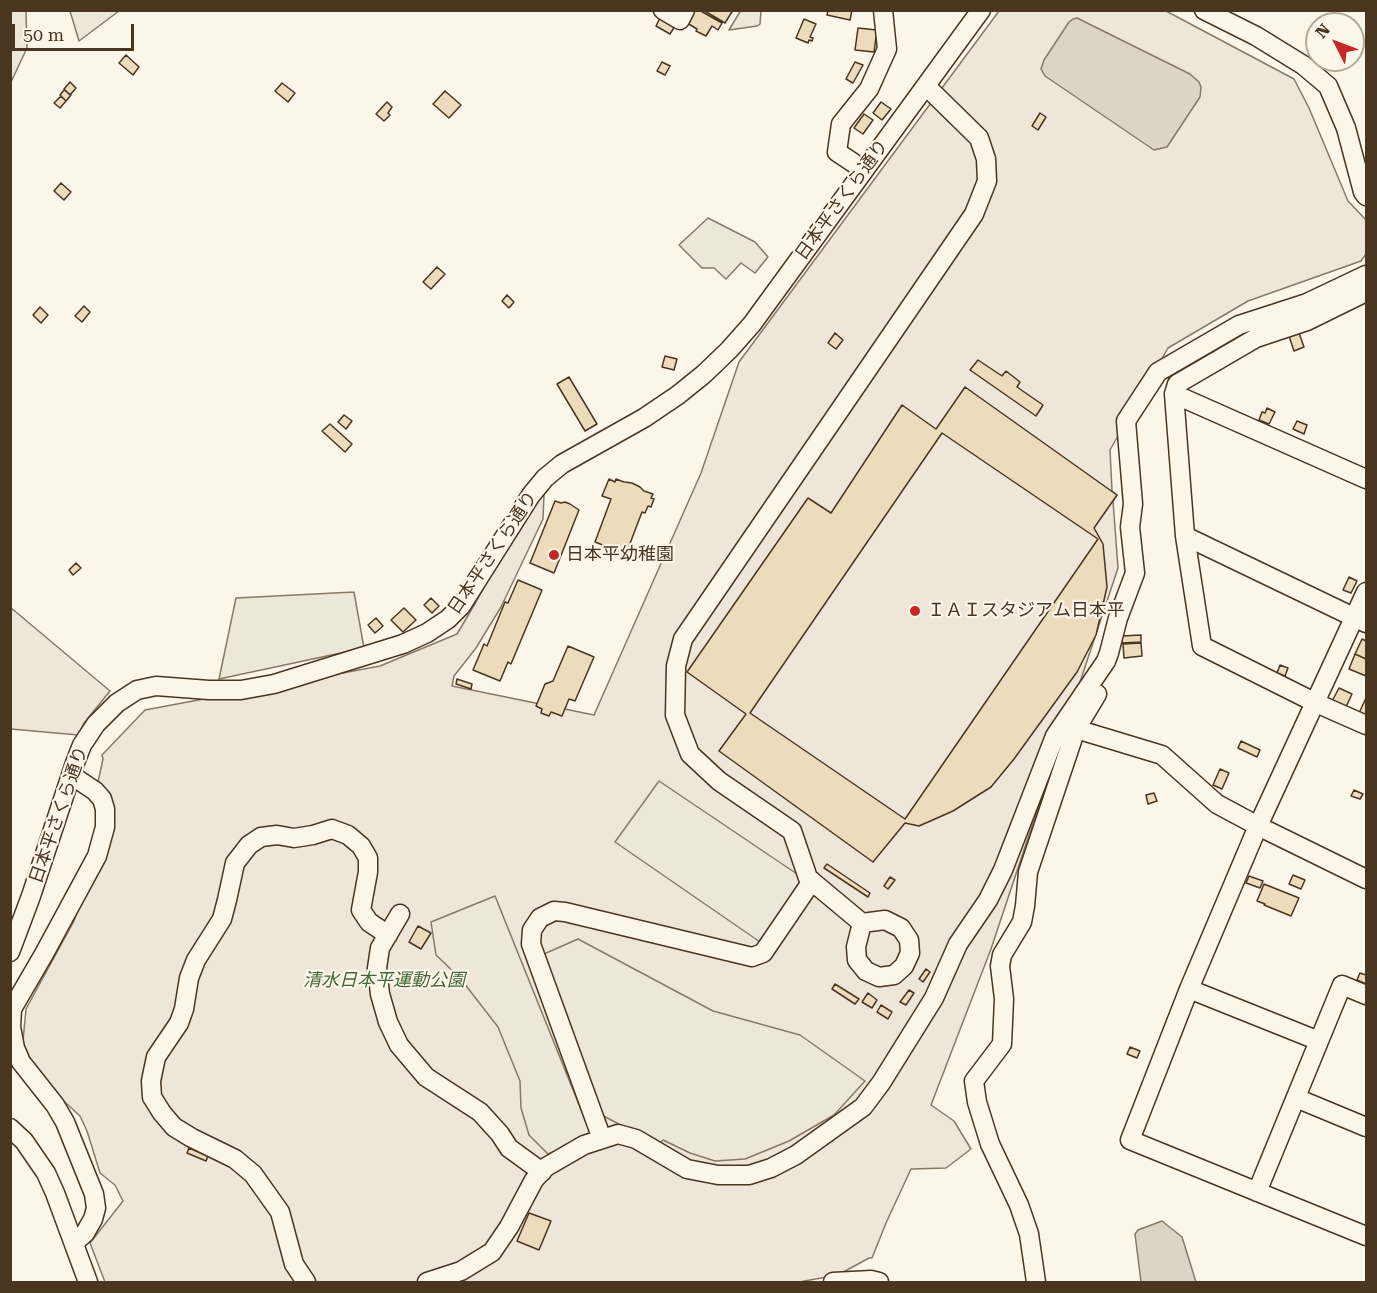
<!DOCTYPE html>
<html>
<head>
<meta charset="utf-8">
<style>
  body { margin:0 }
  #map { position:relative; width:1377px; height:1293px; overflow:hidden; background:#fbf6e9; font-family:"Roboto Serif",serif }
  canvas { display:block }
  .frame { position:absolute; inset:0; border:12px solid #4a3520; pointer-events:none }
  .north { position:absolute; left:1305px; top:12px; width:60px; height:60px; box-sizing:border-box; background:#fbf6e9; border:2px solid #b4a999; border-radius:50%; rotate:312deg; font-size:16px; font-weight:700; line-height:24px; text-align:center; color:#4a3520 }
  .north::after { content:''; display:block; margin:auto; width:21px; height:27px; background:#c62828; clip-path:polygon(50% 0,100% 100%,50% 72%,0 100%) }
  .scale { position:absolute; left:12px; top:24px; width:122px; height:27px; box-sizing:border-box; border:3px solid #4a3520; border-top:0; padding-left:8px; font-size:18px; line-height:21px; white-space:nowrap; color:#4a3520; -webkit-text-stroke:4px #fbf6e9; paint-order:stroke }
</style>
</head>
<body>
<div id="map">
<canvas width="1377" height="1293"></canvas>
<div class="frame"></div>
<div class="north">N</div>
<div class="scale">50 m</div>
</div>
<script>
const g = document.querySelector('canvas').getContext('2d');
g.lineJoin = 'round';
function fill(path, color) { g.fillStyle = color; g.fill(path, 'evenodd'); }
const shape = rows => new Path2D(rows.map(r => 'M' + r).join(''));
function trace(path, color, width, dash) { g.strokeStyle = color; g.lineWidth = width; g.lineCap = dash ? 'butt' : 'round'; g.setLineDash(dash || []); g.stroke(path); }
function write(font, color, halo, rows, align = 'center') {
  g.font = font + ' "Roboto Serif","Noto Sans JP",serif'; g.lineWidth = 4.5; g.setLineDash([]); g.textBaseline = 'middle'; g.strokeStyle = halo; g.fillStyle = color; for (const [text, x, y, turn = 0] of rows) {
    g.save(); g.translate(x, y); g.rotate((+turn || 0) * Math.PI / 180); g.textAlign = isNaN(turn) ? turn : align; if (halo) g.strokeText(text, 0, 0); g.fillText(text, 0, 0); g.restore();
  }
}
const green = shape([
  [11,10,26,11,27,48,11,82,11,10],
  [741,10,761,11,760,24,757,26,729,30,741,10],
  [70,11,70,10,119,11,79,41,70,11],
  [999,11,1166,11,1294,79,1309,108,1348,201,1366,220,1366,254,1361,261,1248,301,1168,348,1110,450,1112,491,1117,495,1113,501,1118,568,991,949,931,1105,954,1121,971,1149,946,1168,911,1169,886,1223,872,1258,869,1258,838,1275,799,1282,105,1282,90,1243,123,1201,115,1185,100,1173,87,1131,80,1116,21,1062,26,1009,74,921,80,903,106,843,98,782,103,759,102,755,145,710,380,666,457,634,476,602,531,502,544,495,543,519,501,607,476,648,454,676,452,686,594,715,701,473,739,362,999,11],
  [10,607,110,691,84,723,78,735,11,729,10,607]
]);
const parking = shape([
  [708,218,755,242,768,257,755,273,741,263,726,279,714,268,702,268,679,245,708,218],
  [354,592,364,648,219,679,236,598,354,592],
  [659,781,800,876,802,889,763,944,615,842,659,781],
  [495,896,592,1137,548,1154,529,1135,521,1108,520,1081,498,1027,460,978,436,955,431,922,495,896],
  [578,939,713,1011,800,1035,865,1081,834,1115,789,1141,745,1159,715,1161,690,1153,663,1140,658,1145,600,1114,544,954,578,939]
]);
const water = shape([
  [1077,18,1190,74,1199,82,1201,87,1200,97,1167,147,1154,150,1045,76,1041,69,1044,60,1069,22,1073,19,1077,18],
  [1162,1221,1182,1237,1196,1282,1141,1282,1135,1234,1138,1230,1162,1221]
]);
const building = shape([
  [694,10,699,10,722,23,718,30,712,26,706,36,696,31,697,29,687,23,694,10],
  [703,10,733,10,725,23,703,10],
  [828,10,852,10,850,20,827,15,828,10],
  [660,18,675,26,670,34,656,26,660,18],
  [804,19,816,24,810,37,813,38,812,41,809,40,808,43,796,38,804,19],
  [858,28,877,30,874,52,855,50,858,28],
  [126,55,139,67,133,75,119,63,126,55],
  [662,62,670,66,665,75,657,71,662,62],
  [855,62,863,65,853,83,846,79,855,62],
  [70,82,76,88,70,95,64,89,70,82],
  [282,83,295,93,288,102,275,91,282,83],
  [64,90,71,95,66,101,60,95,64,90],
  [445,91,461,105,449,118,433,104,445,91],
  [61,96,66,101,60,108,54,103,61,96],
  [387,102,392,107,388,113,390,115,384,121,376,114,387,102],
  [881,102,891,109,882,120,873,113,881,102],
  [1040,113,1046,117,1038,130,1032,126,1040,113],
  [864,114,873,120,863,134,854,128,864,114],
  [61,183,71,192,64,200,54,191,61,183],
  [437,267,445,274,431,289,423,282,437,267],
  [507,295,514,302,509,308,502,301,507,295],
  [84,306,90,312,82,322,75,316,84,306],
  [40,307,48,315,41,323,33,315,40,307],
  [835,333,843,340,836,349,828,343,835,333],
  [1299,333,1304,347,1294,351,1289,336,1299,333],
  [665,356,677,359,674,370,662,367,665,356],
  [978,360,1002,376,1006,371,1020,382,1017,387,1043,405,1036,416,970,370,978,360],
  [569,377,597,424,585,431,557,384,569,377],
  [965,387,1117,495,1094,528,1103,544,1107,587,1096,635,1077,672,1014,759,991,787,953,811,919,826,905,823,873,862,719,751,746,714,687,672,808,498,831,513,902,405,936,429,965,387],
  [942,433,1098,539,905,819,750,713,942,433],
  [1267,408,1275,412,1269,424,1259,420,1262,412,1265,413,1267,408],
  [344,415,352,421,346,429,338,422,344,415],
  [1297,421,1307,425,1304,434,1293,429,1297,421],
  [330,424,352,444,345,452,322,431,330,424],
  [609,479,615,482,616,479,624,482,632,483,640,487,644,491,653,494,651,498,654,499,651,507,648,506,645,513,642,512,626,554,595,542,611,499,602,496,609,479],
  [555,501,561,503,565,502,570,504,579,510,554,573,530,563,555,501],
  [76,563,81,568,73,575,69,570,76,563],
  [1349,577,1357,581,1351,593,1343,590,1349,577],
  [518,580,542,590,511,664,508,662,500,681,473,670,484,644,487,646,505,602,508,603,518,580],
  [431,598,439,606,432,613,424,605,431,598],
  [404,608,416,620,403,632,391,620,404,608],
  [376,618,383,626,375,633,368,625,376,618],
  [1141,635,1141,642,1122,643,1122,636,1141,635],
  [1362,639,1366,641,1366,659,1355,654,1362,639],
  [1141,643,1142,656,1124,658,1123,644,1141,643],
  [568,646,594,657,575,701,569,699,562,716,551,712,549,716,541,713,542,709,536,706,545,684,553,681,568,646],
  [1355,654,1366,659,1366,676,1349,669,1355,654],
  [1280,665,1288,668,1285,676,1277,673,1280,665],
  [457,679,472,684,471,689,456,684,457,679],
  [1339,688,1352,694,1345,709,1331,703,1339,688],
  [1366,698,1366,716,1359,713,1366,698],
  [1241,741,1260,750,1257,757,1238,748,1241,741],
  [1220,769,1229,773,1222,789,1213,785,1220,769],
  [1354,790,1363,794,1360,799,1351,796,1354,790],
  [1154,793,1157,801,1148,804,1146,795,1154,793],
  [827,864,870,893,868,897,824,868,827,864],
  [1293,875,1305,880,1301,889,1289,884,1293,875],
  [1249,876,1263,881,1260,888,1246,883,1249,876],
  [890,877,895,880,888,889,884,886,890,877],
  [1264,884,1299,898,1291,916,1264,905,1265,904,1257,901,1264,884],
  [418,926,431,933,421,949,409,942,418,926],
  [926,969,930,972,923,982,919,979,926,969],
  [1360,973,1366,975,1366,984,1357,980,1360,973],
  [835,984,859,999,855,1004,832,989,835,984],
  [909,990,914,993,906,1005,900,1002,909,990],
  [868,993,877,1000,872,1008,862,1002,868,993],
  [881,1005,892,1012,888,1019,877,1012,881,1005],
  [1130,1047,1140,1051,1137,1058,1127,1054,1130,1047],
  [189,1148,208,1156,206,1161,187,1153,189,1148],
  [529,1213,551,1221,539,1250,517,1241,529,1213]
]);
const minor = shape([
  [663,10,680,20,685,10],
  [1204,10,1256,36,1303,65,1328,86,1346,128,1363,192,1366,196],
  [864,170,837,152,841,124,869,89,887,49,883,10],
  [1366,292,1307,321,1256,338,1177,384,1174,394,1185,536,1202,646,1316,703,1366,725],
  [1174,394,1366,479],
  [1185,536,1366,623],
  [1366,592,1258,826,1189,989,1130,1140,1366,1236],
  [1076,729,1162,755,1217,804,1258,826,1366,879],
  [71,775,95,791,102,799,105,809,105,827,97,856,44,954,12,1009,11,1027,15,1048,21,1062,55,1105,65,1122,94,1194,96,1208,93,1219,85,1233,74,1243],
  [400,914,380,948,377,968,380,994,388,1022,399,1045,426,1077,480,1112,500,1134,509,1148,542,1172],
  [862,923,856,947,857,960,866,971,879,977,894,975,904,966,910,953,909,940,901,928,885,920,862,923,808,878,792,831,719,781,690,754,675,715,676,666,683,639,974,214,987,181,986,159,979,138,926,86],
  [10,952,31,896,75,763,82,745,96,724,117,703,137,690,156,686,209,690,241,690,274,684,403,644,427,633,448,619,461,606,531,495,545,478,562,464,644,418,678,395,704,374,729,350,752,324,981,10],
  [1189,989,1319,1041],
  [1296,1098,1366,1127],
  [10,1128,24,1141,46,1173,55,1193,88,1282],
  [602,1139,531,944,532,930,540,918,554,911,565,912,752,957,763,953,812,881],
  [1257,1192,1342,985,1366,995],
  [306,1282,294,1264,280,1212,253,1174,235,1159,192,1138,174,1127,162,1113,152,1097,151,1081,156,1057,179,1023,184,1009,189,978,196,960,222,919,227,900,235,863,249,845,261,837,277,835,294,838,313,835,332,829,348,835,361,846,368,858,368,872,361,910,369,922,388,935],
  [427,1282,461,1271,492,1252,509,1227,534,1180,546,1167,584,1145,618,1134,636,1139,687,1169,718,1175,749,1175,771,1168,796,1155,863,1107,881,1083,934,998,958,944,988,900,1003,870,1055,736,1106,661,1109,653,1118,618,1135,573,1130,527,1133,504,1126,421,1158,372,1239,325,1307,303,1366,275],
  [833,1282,871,1280,879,1282],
  [1036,1282,1029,1234,1019,1205,990,1144,977,1102,974,1081,1002,1044,1004,999,1000,966,1002,955,1022,922,1025,906,1028,872,1076,729,1097,694]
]);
const markers = [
  [554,555,6,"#c62828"],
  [915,611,6,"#c62828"]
];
const streetNames = [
  ["日本平さくら通り",842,200,-54],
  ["日本平さくら通り",493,553,-56],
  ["日本平さくら通り",59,815,-71]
];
const poiNames = [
  ["日本平幼稚園",566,555],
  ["ＩＡＩスタジアム日本平",927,611]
];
const parkNames = [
  ["清水日本平運動公園",384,981]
];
fill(green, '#ede6d9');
trace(green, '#887966', 1.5);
fill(parking, '#ede7d9');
trace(parking, '#887966', 1.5);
fill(water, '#dcd4c6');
trace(water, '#887966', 1.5);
fill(building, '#ecdcbc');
trace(building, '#4a3520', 1.5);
trace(minor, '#4a3520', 21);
trace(minor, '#fbf6e9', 18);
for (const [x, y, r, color] of markers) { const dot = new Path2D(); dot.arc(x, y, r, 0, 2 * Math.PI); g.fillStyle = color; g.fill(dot); trace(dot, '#fbf6e9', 2); }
write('18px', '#4a3520', '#fbf6e9', streetNames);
write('18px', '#4a3520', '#fbf6e9', poiNames, 'left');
write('italic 18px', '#436837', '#fbf6e9', parkNames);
</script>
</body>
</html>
